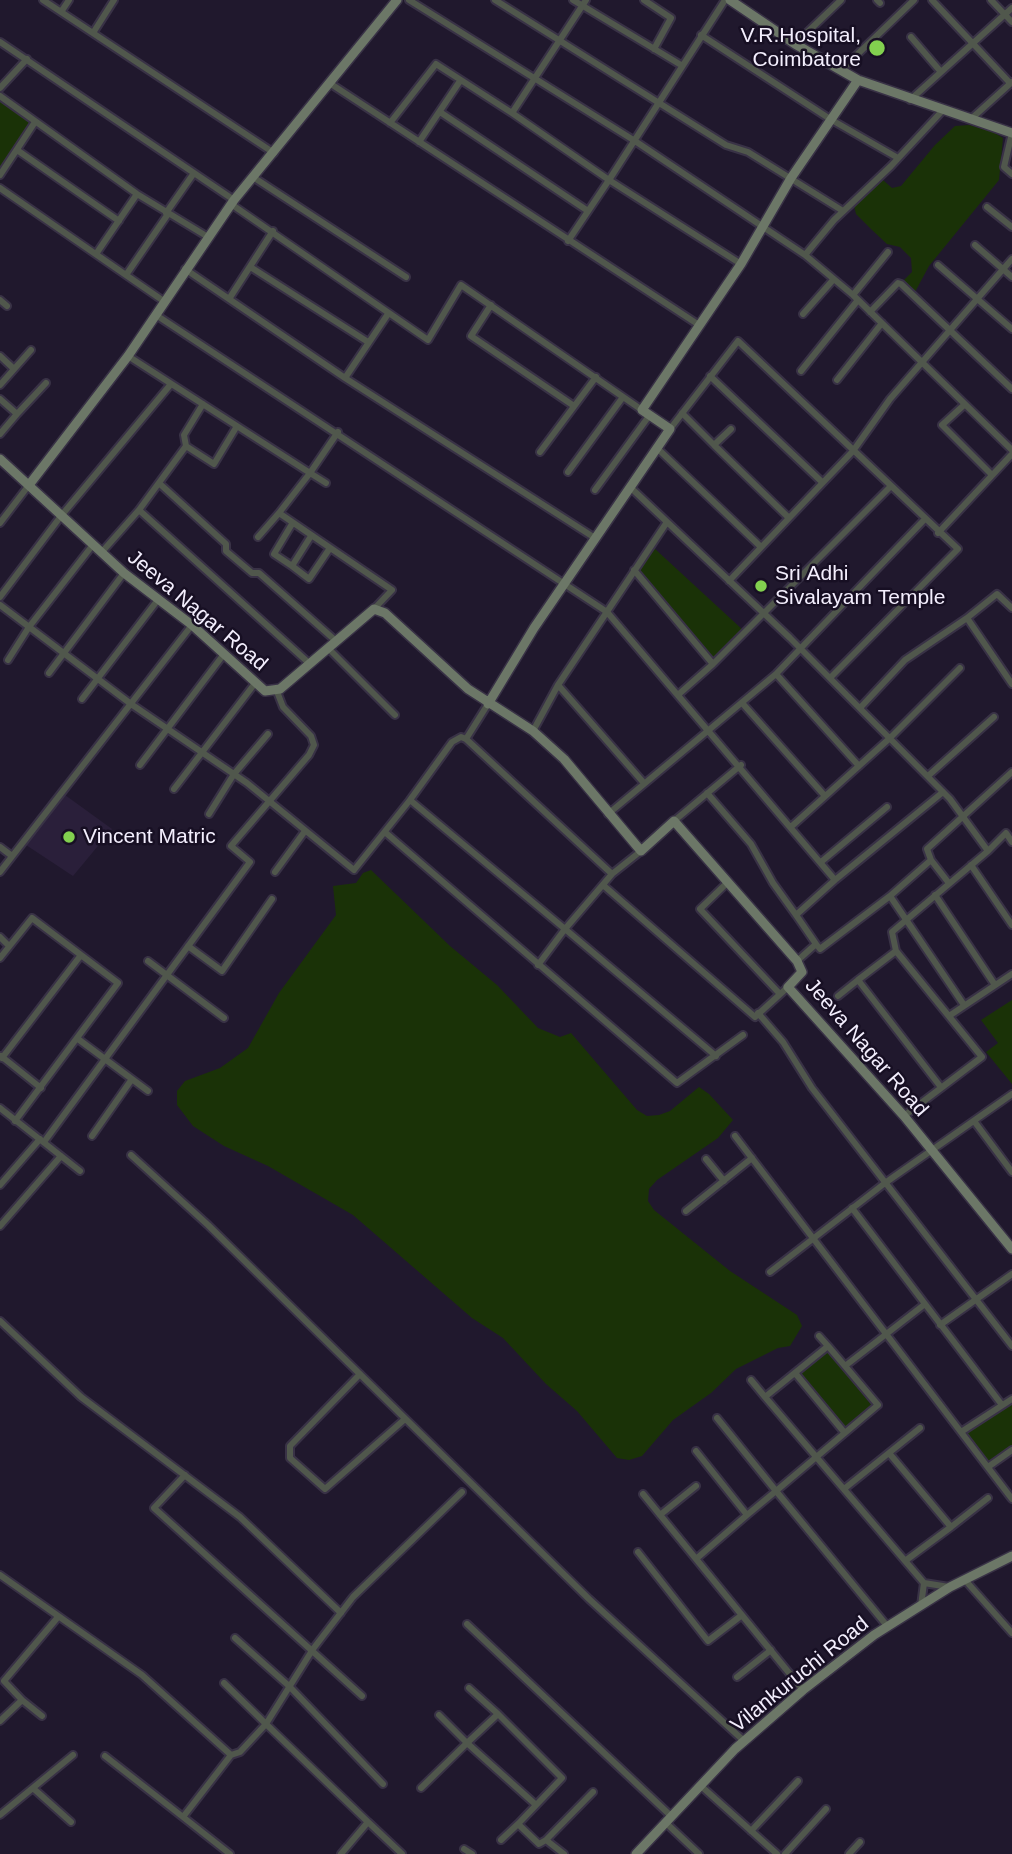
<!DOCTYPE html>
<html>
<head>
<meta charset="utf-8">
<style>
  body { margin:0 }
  canvas { display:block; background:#20182d }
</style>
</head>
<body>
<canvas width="1012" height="1854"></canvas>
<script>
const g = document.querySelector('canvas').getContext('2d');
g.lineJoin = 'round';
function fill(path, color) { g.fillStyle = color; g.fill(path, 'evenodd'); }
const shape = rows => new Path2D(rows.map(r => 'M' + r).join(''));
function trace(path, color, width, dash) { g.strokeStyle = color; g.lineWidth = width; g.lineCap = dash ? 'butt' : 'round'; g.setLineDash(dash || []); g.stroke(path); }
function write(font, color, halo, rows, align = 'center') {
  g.font = font + ' Arial,sans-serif'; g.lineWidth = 5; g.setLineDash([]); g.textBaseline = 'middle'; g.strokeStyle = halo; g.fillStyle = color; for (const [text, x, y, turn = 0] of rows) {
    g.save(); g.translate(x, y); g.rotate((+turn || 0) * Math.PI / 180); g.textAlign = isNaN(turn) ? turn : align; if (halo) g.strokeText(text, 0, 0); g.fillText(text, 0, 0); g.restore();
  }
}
const built = shape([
  [65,795,112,829,73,876,26,845]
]);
const green = shape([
  [0,96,35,122,0,175],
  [969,125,993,132,1003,138,999,180,929,266,915,292,904,280,912,272,911,258,900,247,887,244,872,230,856,214,854,206,883,180,892,188,901,186,935,145,955,126],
  [654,548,744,631,714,660,638,571],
  [371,870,450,946,497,985,538,1028,560,1037,571,1033,637,1110,647,1116,659,1115,670,1111,699,1087,709,1094,733,1120,718,1138,657,1180,649,1189,648,1201,654,1210,730,1271,797,1315,802,1326,790,1346,778,1348,736,1369,711,1393,673,1420,642,1456,629,1460,617,1458,577,1411,546,1384,503,1338,472,1318,353,1215,268,1166,224,1146,193,1126,177,1105,177,1091,185,1081,220,1068,248,1048,279,993,336,915,333,886,356,883,363,873],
  [1012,1000,1012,1084,986,1052,998,1043,981,1020],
  [827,1350,873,1407,844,1430,797,1373],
  [1012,1402,1012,1447,989,1463,965,1433]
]);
const street = shape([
  [43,0,274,153],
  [409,0,635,141,805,255,853,295,1012,450],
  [495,0,726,145,748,152,843,211],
  [573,0,681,65],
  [644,0,671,18,654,49],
  [725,0,609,180,741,264],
  [877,0,880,3],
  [932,0,1010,83],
  [991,0,1012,22],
  [61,12,69,0],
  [93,33,114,0],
  [701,35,830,119,898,158],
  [911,37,941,72],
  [0,42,234,200],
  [795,44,841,0],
  [841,70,914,0],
  [331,84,699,325],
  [0,88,27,59],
  [0,96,137,194,208,237],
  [910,100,1012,8],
  [440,112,588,211],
  [512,113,586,0],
  [971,119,1012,82],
  [390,123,436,64,512,113,609,180,568,241],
  [1012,133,1004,167,1012,174],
  [419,142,460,81],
  [17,150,119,221],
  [0,175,35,122],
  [253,177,406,277],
  [0,188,165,302],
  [231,204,428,340,461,285,642,410],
  [987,207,1012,227],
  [166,213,194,173],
  [975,245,1012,277],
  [96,254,137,194],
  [805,255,834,220,891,166,943,110],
  [938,265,1012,329],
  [252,268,368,342],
  [185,269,345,378,388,314],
  [126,275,168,214],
  [853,295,888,252],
  [229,299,273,231],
  [0,300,7,306],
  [491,305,471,336,574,406],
  [870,312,898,283,901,284,1012,389],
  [803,314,833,280],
  [156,315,607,612,835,880,796,915,816,944,797,961],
  [0,356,14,369],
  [128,356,310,473,338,432],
  [801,371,858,300],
  [710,376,822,482],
  [345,378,595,538],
  [837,380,882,323],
  [0,385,31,350],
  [0,399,17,414,0,434],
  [203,404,184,435,186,446,214,464,237,426],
  [964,405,942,425,992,475],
  [682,413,714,445,731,429],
  [17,414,46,383],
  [670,429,738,341,958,549,830,678],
  [714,445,789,518],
  [186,446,139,510,310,664],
  [657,448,761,547],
  [540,452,596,377],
  [568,472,623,397],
  [326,483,310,473,279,513,392,590,374,609],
  [160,484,226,544,226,551,252,573,259,573,336,641],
  [630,487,790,638,950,799,988,851,892,932,896,951,982,1057,904,1116],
  [595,490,649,416],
  [0,523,29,485],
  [292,524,274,554,292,566,311,536],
  [938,533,1012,454],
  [258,537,279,513],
  [101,553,139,510],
  [292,566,309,579,330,548],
  [634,570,713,664,679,694],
  [729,581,853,451,890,399,1012,259],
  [0,597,61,516,171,384],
  [0,605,131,704,247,783,354,870,410,800],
  [967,618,997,594,1012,608],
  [328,648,395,715],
  [8,660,29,627,92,546],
  [713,664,890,487],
  [49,673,124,573],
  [776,674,859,766],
  [558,685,643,782],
  [82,699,157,601],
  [743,704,825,796],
  [860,708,905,660,967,618,1012,684],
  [533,731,558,685,667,522],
  [466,739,488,704],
  [140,765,224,654],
  [928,776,994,717],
  [174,789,256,682],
  [707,793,751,844,773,883,796,915],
  [209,814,234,774,268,734],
  [608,814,776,674,924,520],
  [674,821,741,765],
  [792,826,890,738,960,668],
  [386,833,677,1083,743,1035],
  [0,847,12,856],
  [641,851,612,874,565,929,716,1056],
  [988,851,1006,833,1012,842],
  [931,860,927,849,1012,772],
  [821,862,887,807],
  [971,865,1012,925],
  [0,872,192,625],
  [275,872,305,831],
  [835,880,943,792],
  [728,882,700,909,779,993],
  [603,885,755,1017,788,987],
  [935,895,995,985],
  [890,896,931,860,948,882],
  [0,937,9,946],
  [816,944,820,949,890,896,964,1005],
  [188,946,222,971,272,899],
  [896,951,858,980,940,1086],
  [0,958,32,918,118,983,15,1121],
  [148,961,224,1018],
  [538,965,565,929,410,800,452,742,461,737,466,739,612,874],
  [838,996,858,980],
  [758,1013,783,1042,812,1088,1012,1346],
  [949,1016,1012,974],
  [78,1039,148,1091],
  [1,1056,41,1088],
  [2,1058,81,955],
  [0,1108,80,1171],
  [974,1121,1012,1172],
  [92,1136,132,1079],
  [735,1136,1012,1499],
  [44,1142,250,862,231,846,309,755,314,745,311,736,283,707,276,689],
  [131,1155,208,1225,589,1599,744,1741],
  [706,1159,724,1181],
  [0,1185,40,1139],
  [852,1208,1002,1405],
  [686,1211,752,1158],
  [0,1226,61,1156],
  [770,1272,885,1183,1012,1094],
  [0,1321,81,1397,240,1517,341,1613],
  [940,1325,1012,1274],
  [819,1336,828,1346],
  [845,1366,828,1346,765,1397,924,1583,949,1587],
  [795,1373,844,1432],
  [360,1374,290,1446,290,1458,325,1489,405,1419],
  [751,1380,765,1397],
  [961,1432,1012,1399],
  [696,1451,747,1515,776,1491,717,1418],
  [889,1453,951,1527,905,1561],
  [988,1467,1012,1450],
  [185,1475,154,1508,362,1696],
  [844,1489,920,1428],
  [643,1494,803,1690],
  [660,1515,696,1486],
  [951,1527,988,1498],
  [638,1552,708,1641,742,1615],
  [696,1559,747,1515],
  [0,1575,142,1675,231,1755,183,1817,230,1854],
  [965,1580,1012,1633],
  [921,1606,924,1583],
  [467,1624,671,1816],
  [888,1627,776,1491,878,1405,845,1366,925,1304],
  [235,1638,289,1686,383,1784],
  [737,1677,771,1650],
  [224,1683,266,1724,313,1649,353,1597,462,1492],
  [469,1688,498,1714],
  [22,1700,42,1716],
  [0,1721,22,1700,4,1681,58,1617],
  [231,1755,240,1752,266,1724,368,1822,341,1854],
  [105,1756,183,1817],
  [701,1786,777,1854],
  [421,1788,467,1743,439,1715],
  [34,1789,71,1822],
  [535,1804,467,1743,498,1714,562,1778,518,1824,539,1844,546,1840,564,1854],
  [0,1815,73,1755],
  [368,1822,402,1854],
  [665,1822,699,1854],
  [751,1831,798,1781],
  [501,1840,518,1824],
  [546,1840,593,1792],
  [464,1849,472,1854],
  [785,1854,826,1809],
  [849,1854,860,1842]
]);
const secondary = shape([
  [730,0,795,44,858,80,1012,133],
  [0,459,124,573,192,625,265,691,280,689,374,609,385,613,468,689,533,731,564,759,641,851,674,821,797,961,802,972,788,987,904,1116,1012,1249],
  [29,485,128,356,234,200,397,0],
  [488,704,534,628,670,429,642,410,741,264,791,178,858,80],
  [636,1854,735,1749,803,1690,874,1635,950,1587,1012,1556]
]);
const markers = [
  [877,48,9,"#82d04f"],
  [761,586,7,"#82d04f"],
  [69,837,7,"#82d04f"]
];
const poiNames = [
  ["V.R.Hospital,",861,36,"right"],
  ["Coimbatore",861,60,"right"],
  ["Sri Adhi",775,574],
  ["Sivalayam Temple",775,598],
  ["Vincent Matric",83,837]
];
const streetNames = [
  ["Jeeva Nagar Road",197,611,40],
  ["Jeeva Nagar Road",866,1048,49],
  ["Vilankuruchi Road",800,1675,-39]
];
fill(built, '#2a1f3a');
fill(green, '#1a3207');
trace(street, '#393246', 10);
trace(secondary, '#393246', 12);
trace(street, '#50574c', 6);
trace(secondary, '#6c7767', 9);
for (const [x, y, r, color] of markers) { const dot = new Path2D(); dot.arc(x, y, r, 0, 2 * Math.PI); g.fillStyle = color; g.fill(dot); trace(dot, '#170f23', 2.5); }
write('21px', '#f3eefd', '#170f23', poiNames, 'left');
write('21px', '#f3eefd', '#170f23', streetNames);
</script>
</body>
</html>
